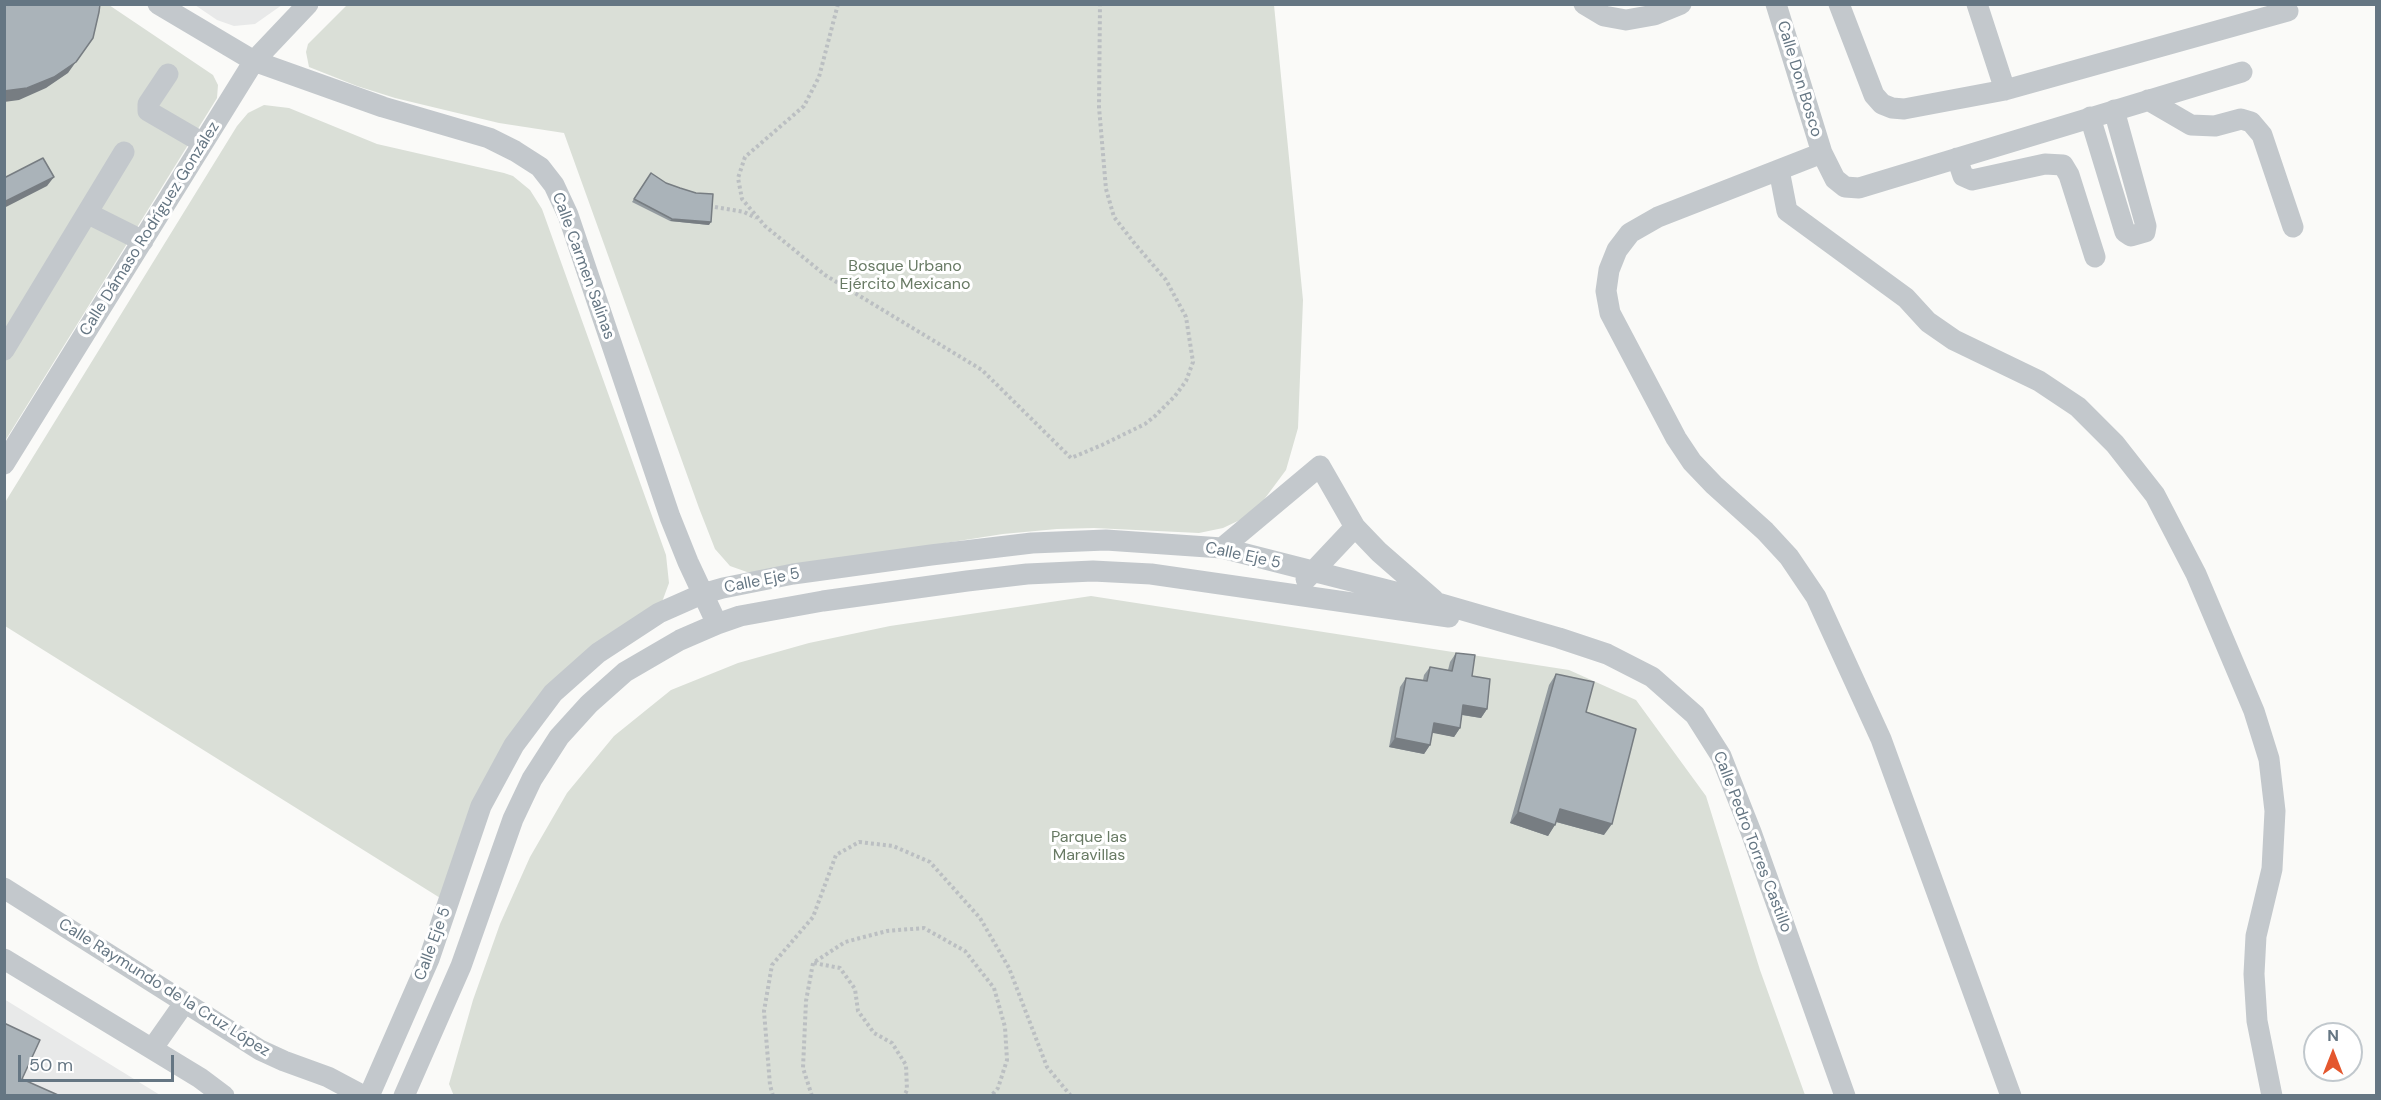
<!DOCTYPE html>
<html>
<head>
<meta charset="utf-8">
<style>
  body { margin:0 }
  #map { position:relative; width:2381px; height:1100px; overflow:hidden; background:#fafaf8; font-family:"DM Sans",sans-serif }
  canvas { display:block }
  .frame { position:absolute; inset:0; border:6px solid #657683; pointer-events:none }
  .north { position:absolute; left:2303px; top:1022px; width:60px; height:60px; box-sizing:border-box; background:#fff; border:2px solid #c1c8cd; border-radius:50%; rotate:0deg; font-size:16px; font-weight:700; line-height:24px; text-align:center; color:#657683 }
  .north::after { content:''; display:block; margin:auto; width:21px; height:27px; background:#e4572e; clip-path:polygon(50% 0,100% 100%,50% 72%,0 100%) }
  .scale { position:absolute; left:18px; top:1055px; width:156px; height:27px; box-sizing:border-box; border:3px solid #657683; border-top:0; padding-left:8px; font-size:18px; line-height:21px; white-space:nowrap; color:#657683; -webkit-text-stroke:4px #fff; paint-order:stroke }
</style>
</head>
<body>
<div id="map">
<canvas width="2381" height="1100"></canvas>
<div class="frame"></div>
<div class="north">N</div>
<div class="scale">50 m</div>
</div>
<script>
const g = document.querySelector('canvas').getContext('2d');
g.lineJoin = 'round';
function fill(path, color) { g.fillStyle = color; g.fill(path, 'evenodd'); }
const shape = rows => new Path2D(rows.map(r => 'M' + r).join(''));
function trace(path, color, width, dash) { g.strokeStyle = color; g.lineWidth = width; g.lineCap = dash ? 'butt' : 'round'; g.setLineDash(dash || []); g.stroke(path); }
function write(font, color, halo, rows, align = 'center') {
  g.font = font + ' "DM Sans",sans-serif'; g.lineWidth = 6; g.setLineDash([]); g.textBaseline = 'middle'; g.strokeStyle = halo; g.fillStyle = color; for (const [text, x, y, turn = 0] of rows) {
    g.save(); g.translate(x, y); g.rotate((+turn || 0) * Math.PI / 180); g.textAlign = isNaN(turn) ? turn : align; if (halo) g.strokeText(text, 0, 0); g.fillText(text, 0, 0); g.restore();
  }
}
const built = shape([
  [195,5,282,5,255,24,234,26,217,20],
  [4,999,160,1095,5,1095]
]);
const green = shape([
  [5,5,109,5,213,75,218,85,217,98,5,441],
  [347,5,1274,5,1303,300,1298,428,1286,470,1260,505,1242,519,1223,528,1199,533,1094,528,1057,529,1003,534,760,572,747,572,730,566,715,549,699,508,564,133,499,123,395,98,357,86,309,67,306,52,308,44],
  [264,105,289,108,377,144,504,173,513,176,530,190,542,209,666,555,669,583,662,602,548,693,445,901,5,626,4,504,237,126,248,113],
  [1091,596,1569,670,1636,700,1706,796,1760,970,1805,1095,454,1096,449,1084,473,1000,500,924,530,857,567,793,614,736,671,690,738,663,809,643,890,626]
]);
const path = shape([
  [838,4,819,77,804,106,745,157,738,178,742,199,765,226,825,275,982,370,1071,458,1102,445,1145,424,1155,416,1175,396,1186,381,1193,362,1186,317,1166,280,1135,244,1114,217,1106,189,1099,107,1100,4],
  [715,207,744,212,756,218],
  [814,963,840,968,855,989,858,1011,874,1033,892,1043,906,1065,907,1090,904,1096],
  [773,1096,770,1085,764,1011,772,965,813,917,836,855,859,842,893,846,930,862,980,918,1009,968,1047,1067,1071,1096],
  [812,1096,803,1068,806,1001,813,963,845,942,887,931,924,928,965,951,994,988,1005,1027,1007,1060,998,1088,991,1096]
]);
const minor = shape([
  [158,4,254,61,383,107,489,138,515,151,540,167,554,185,568,215,670,517,688,562,717,624],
  [1584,4,1604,16,1626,20,1654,15,1681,4],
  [1776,4,1822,153,1835,179,1845,187,1859,188,2242,72],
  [1839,4,1874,95,1882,104,1892,108,1904,109,2005,90,2288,11],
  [1977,4,2005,90],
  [168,74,148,104,148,111,203,143],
  [2148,100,2191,125,2215,126,2241,119,2251,122,2262,135,2293,227],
  [2090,117,2125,232,2131,236,2145,232,2146,226,2114,110],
  [1822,153,1658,217,1630,233,1617,250,1609,270,1606,291,1610,313,1676,438,1692,462,1714,485,1765,531,1789,557,1816,597,1881,739,2011,1096],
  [1957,158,1963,176,1972,180,2045,164,2063,165,2069,175,2095,257],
  [1779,170,1787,211,1906,298,1928,322,1954,340,2039,381,2078,407,2115,444,2155,495,2196,574,2254,711,2269,759,2275,811,2272,869,2256,936,2254,974,2257,1021,2272,1096],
  [87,213,143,241],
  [4,350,124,152],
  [4,464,254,61,308,4],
  [1222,548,1320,466,1355,527,1379,552,1434,600],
  [1306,579,1355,527],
  [4,888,260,1050,284,1061,328,1077,360,1094],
  [4,959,200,1078,224,1096],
  [152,1049,185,1002],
  [351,1096,369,1096,429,959,481,806,514,745,553,693,598,653,659,613,702,594,723,588,793,574,931,555,1032,543,1106,540,1222,548,1438,603,1559,638,1607,654,1652,677,1695,715,1721,756,1751,832,1845,1096],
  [404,1096,461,966,513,819,532,779,559,737,589,704,625,672,680,640,717,624,740,616,823,601,967,581,1027,574,1093,571,1151,574,1449,617]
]);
const wall = shape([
  [651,173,709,225,670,221,632,202],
  [1456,653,1472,676,1487,709,1481,718,1462,715,1460,728,1454,737,1432,732,1430,745,1424,754,1389,747,1400,687,1406,678,1423,680,1424,675,1430,667,1448,670,1450,662],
  [1556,674,1586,712,1604,835,1556,822,1548,836,1510,823,1549,685]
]);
const shadedWall = shape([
  [93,38,68,73,46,88,19,100,4,102,4,91],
  [54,177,47,186,4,208,4,202],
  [672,219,711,222,709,225,670,221],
  [1463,705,1487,709,1481,718,1457,714],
  [1434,723,1460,728,1454,737,1428,732],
  [1395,738,1430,745,1424,754,1389,747],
  [1560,809,1612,824,1604,835,1553,821],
  [1518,812,1555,825,1548,836,1510,823]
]);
const building = shape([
  [4,4,100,4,99,12,93,38,76,62,54,77,27,88,4,91,4,4],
  [43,158,54,177,4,202,4,178,43,158],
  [651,173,666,183,680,188,696,193,713,194,711,222,672,219,634,199,651,173],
  [1456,653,1475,655,1472,676,1490,679,1487,709,1463,705,1460,728,1434,723,1430,745,1395,738,1406,678,1427,681,1430,667,1452,671,1456,653],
  [1556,674,1594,682,1586,712,1636,729,1612,824,1560,809,1555,825,1518,812,1556,674],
  [4,1023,40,1040,22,1079,58,1095,4,1095,4,1023]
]);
const streetNames = [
  ["Calle Don Bosco",1799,79,73],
  ["Calle Dámaso Rodríguez González",150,229,-58],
  ["Calle Carmen Salinas",583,266,70],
  ["Calle Eje 5",1243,556,12],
  ["Calle Eje 5",762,581,-11],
  ["Calle Pedro Torres Castillo",1752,842,69],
  ["Calle Eje 5",433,944,-70],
  ["Calle Raymundo de la Cruz López",164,988,32]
];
const parkNames = [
  ["Bosque Urbano",905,267],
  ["Ejército Mexicano",905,285],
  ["Parque las",1089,838],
  ["Maravillas",1089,856]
];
fill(built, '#e8e9e9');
fill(green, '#dadfd7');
trace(path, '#bbbfc2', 4, [3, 3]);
trace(minor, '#c3c8cc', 21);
fill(wall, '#929a9f');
fill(shadedWall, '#777d82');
fill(building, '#aab3b9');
trace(building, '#777d82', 1.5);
write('16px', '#657683', '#fff', streetNames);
write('16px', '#687a64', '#fff', parkNames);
</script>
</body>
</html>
